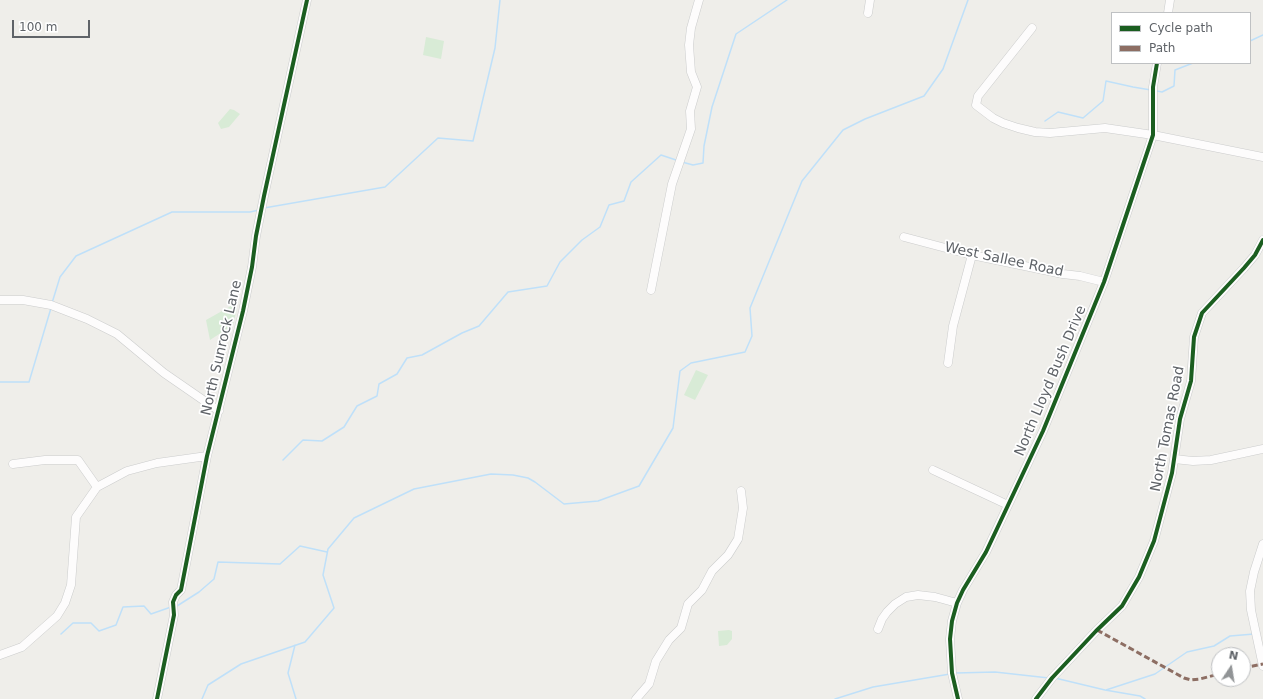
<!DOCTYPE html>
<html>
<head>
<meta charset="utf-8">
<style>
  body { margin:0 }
  #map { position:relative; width:1263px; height:699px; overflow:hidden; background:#efeeea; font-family:"DejaVu Sans",sans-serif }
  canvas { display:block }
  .legend { position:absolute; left:1111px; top:12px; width:140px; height:52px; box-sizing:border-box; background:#fff; border:1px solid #bfc1c3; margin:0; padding:5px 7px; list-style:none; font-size:12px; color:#5f6368 }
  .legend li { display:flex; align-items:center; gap:8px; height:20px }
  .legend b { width:20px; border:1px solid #bfc1c3 }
  .north { position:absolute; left:1211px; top:647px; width:40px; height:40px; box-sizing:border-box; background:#fff; border:1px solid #bfc1c3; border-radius:50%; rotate:12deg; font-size:11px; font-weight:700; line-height:16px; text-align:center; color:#5f6368 }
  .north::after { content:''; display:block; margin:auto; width:14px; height:18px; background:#919496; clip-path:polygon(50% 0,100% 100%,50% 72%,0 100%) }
  .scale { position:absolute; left:12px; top:20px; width:78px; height:18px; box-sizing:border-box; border:2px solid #5f6368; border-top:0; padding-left:5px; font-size:12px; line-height:14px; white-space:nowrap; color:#5f6368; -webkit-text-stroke:3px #fff; paint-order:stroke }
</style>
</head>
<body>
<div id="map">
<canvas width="1263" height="699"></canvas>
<ul class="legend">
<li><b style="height:5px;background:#1b5e20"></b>Cycle path</li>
<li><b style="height:5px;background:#8d6e63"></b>Path</li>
</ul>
<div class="north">N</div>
<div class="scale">100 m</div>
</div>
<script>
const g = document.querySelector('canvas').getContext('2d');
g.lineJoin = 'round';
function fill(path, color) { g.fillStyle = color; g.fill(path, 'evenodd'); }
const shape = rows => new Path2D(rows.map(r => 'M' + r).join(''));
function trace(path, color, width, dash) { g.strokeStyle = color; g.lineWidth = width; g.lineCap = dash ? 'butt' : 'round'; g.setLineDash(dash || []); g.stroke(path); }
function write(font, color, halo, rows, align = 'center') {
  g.font = font + ' "DejaVu Sans",sans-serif'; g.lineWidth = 3.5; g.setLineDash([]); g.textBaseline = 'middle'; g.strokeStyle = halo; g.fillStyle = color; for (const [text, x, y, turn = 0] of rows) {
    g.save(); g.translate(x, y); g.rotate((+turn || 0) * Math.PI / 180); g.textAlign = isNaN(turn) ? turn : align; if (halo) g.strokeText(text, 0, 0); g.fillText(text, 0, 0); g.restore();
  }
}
const green = shape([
  [426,37,444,41,441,59,423,55],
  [230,109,234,110,240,114,229,127,221,129,218,123],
  [231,306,234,306,237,308,233,325,210,340,206,320],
  [696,370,708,375,695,400,684,395],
  [729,630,732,631,732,639,727,645,719,646,718,631]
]);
const stream = shape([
  [1250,41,1263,35],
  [1157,91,1162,92,1174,86,1175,70,1193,63],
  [1045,121,1058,112,1083,118,1103,101,1106,81,1133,87,1151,90],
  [682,162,693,165,703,163,704,146,712,107,736,34,787,0],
  [264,208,385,187,438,138,473,141,495,48,500,0],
  [52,303,60,277,76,256,172,212,250,212,259,210],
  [0,382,29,382,51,308],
  [283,460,303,440,322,441,344,427,357,406,377,396,379,384,397,374,407,358,422,355,462,333,479,326,508,292,547,286,560,262,582,240,600,227,609,205,624,201,631,182,661,155,676,160],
  [177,606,199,592,214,579,218,562,280,564,300,546,327,552],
  [61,634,73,623,91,623,99,631,116,625,123,607,144,606,151,614,171,607],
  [295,645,288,673,296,699],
  [956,673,995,672,1049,678],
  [1055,678,1105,690,1140,696,1145,699],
  [1106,690,1155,674,1187,652,1214,646,1230,636,1254,634],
  [202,699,208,685,241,664,305,642,334,608,323,575,328,549,354,518,414,489,491,474,513,475,528,478,535,482,564,504,598,501,639,486,673,428,680,371,691,363,745,352,752,336,750,308,802,181,843,130,865,119,924,96,943,69,968,0],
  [835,699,873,687,950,674]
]);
const minor = shape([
  [868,13,870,0],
  [1168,13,1170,0],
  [1032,28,978,96,976,105,993,118,1003,123,1018,128,1035,132,1050,133,1105,128,1153,135,1263,157],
  [904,237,972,255,1063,274,1080,276,1104,282],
  [651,290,672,184,691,129,690,111,697,87,691,72,689,45,691,28,699,0],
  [0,300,23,300,51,305,87,319,117,334,164,373,219,411],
  [948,363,953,326,972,255],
  [1174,459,1193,461,1211,460,1263,449],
  [13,464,45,460,78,460,97,487,127,471,157,463,207,456],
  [933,470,1008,505],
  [1263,544,1254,572,1250,591,1251,610,1263,666],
  [878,629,882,619,887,612,895,604,906,597,918,595,935,597,957,603],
  [0,655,22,647,57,616,65,603,71,585,76,517,97,487],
  [157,699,174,615,173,602,176,595,181,590,207,456,243,311,252,267,256,236,264,196,307,0],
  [636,699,649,684,656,661,669,640,681,628,688,604,702,590,712,571,728,555,738,539,743,508,741,491],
  [958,699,952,673,950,639,952,621,957,603,963,590,986,552,1043,431,1104,282,1153,135,1153,87,1157,63],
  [1036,699,1052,678,1096,631,1122,606,1139,577,1154,541,1172,473,1180,419,1191,381,1194,337,1202,313,1244,268,1255,255,1263,240]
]);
const quiet = shape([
  [1097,630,1184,678,1191,680,1200,679,1219,674],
  [1243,668,1263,664]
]);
const cycleway = shape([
  [157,699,174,615,173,602,176,595,181,590,207,456,243,311,252,267,256,236,264,196,307,0],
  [958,699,952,673,950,639,952,621,957,603,963,590,986,552,1043,431,1104,282,1153,135,1153,87,1157,63],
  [1036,699,1052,678,1096,631,1122,606,1139,577,1154,541,1172,473,1180,419,1191,381,1194,337,1202,313,1244,268,1255,255,1263,240]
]);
const streetNames = [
  ["West Sallee Road",1004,260,12],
  ["North Sunrock Lane",222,348,-77],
  ["North Lloyd Bush Drive",1051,381,-67],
  ["North Tomas Road",1168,429,-79]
];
fill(green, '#d8ebd6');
trace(stream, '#bfe0f9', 1.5);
trace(minor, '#cbcccc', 9);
trace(minor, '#fdfcfc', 8);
trace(quiet, '#8d6e63', 3, [6, 3]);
trace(cycleway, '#1b5e20', 4);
write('14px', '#5f6368', '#fff', streetNames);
</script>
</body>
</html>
